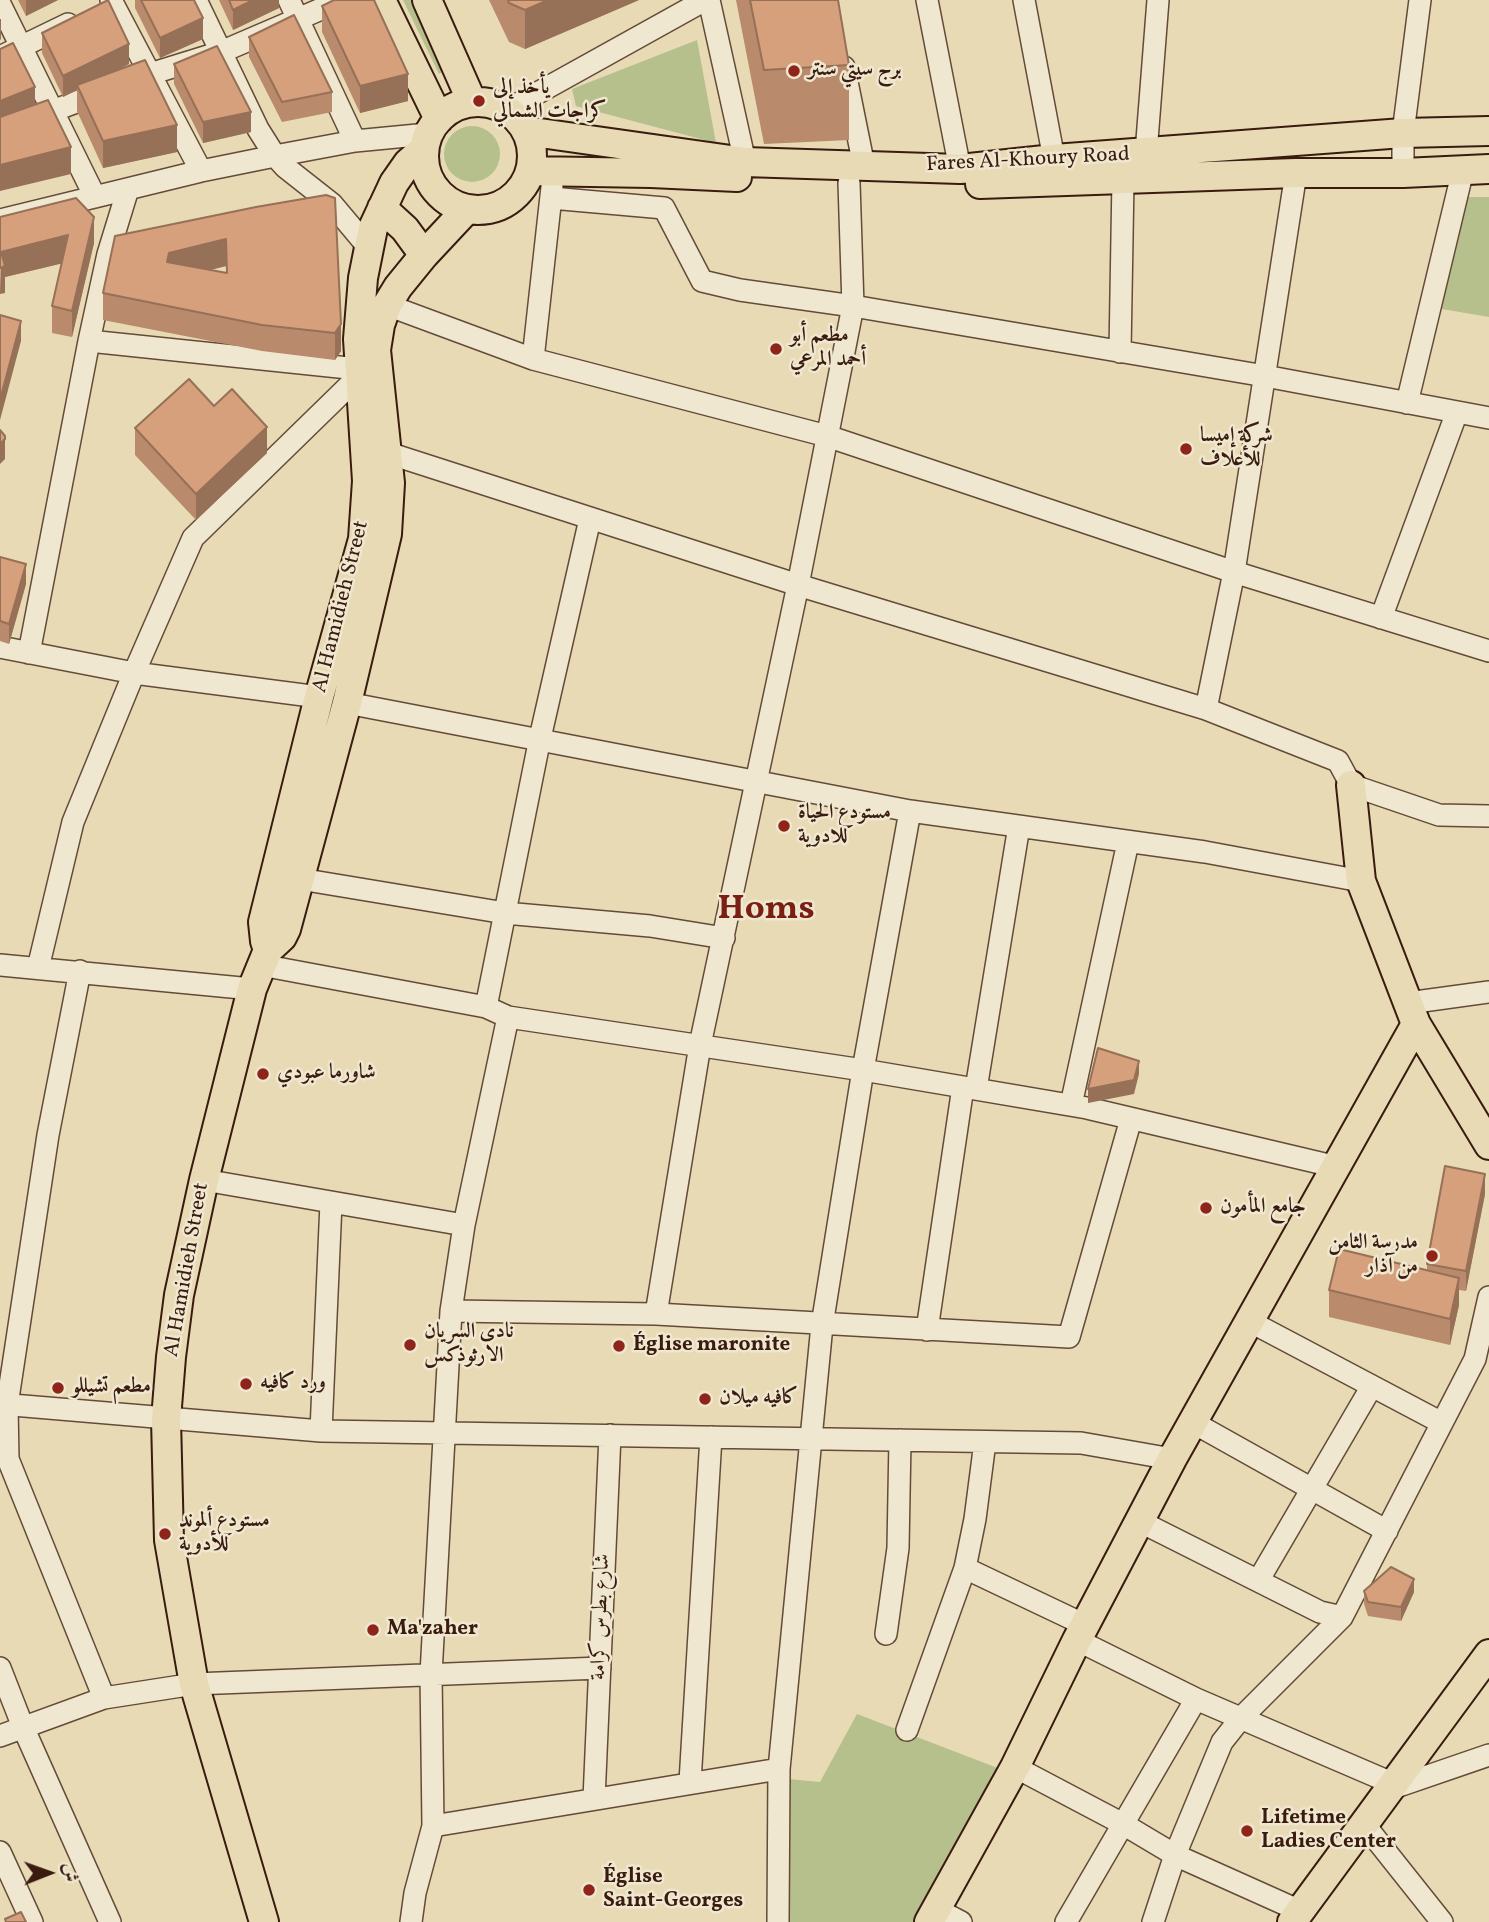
<!DOCTYPE html>
<html>
<head>
<meta charset="utf-8">
<style>
  body { margin:0 }
  #map { position:relative; width:1489px; height:1922px; overflow:hidden; background:#e7dab5; font-family:Vollkorn,Amiri,serif }
  canvas { display:block }
  .north { position:absolute; left:14px; top:1838px; width:70px; height:70px; -webkit-text-stroke:5px #efe7cf; paint-order:stroke; rotate:89deg; font-size:19px; font-weight:700; line-height:28px; text-align:center; color:#391b0f }
  .north::after { content:''; display:block; margin:auto; width:24px; height:32px; background:#391b0f; clip-path:polygon(50% 0,100% 100%,50% 72%,0 100%) }
</style>
</head>
<body>
<div id="map">
<canvas width="1489" height="1922"></canvas>
<div class="north">ش</div>
</div>
<script>
const g = document.querySelector('canvas').getContext('2d');
g.lineJoin = 'round';
function fill(path, color) { g.fillStyle = color; g.fill(path, 'evenodd'); }
const shape = rows => new Path2D(rows.map(r => 'M' + r).join(''));
function trace(path, color, width, dash) { g.strokeStyle = color; g.lineWidth = width; g.lineCap = dash ? 'butt' : 'round'; g.setLineDash(dash || []); g.stroke(path); }
function write(font, color, halo, rows, align = 'center') {
  g.font = font + ' Vollkorn,Amiri,serif'; g.lineWidth = 5; g.setLineDash([]); g.textBaseline = 'middle'; g.strokeStyle = halo; g.fillStyle = color; for (const [text, x, y, turn = 0] of rows) {
    g.save(); g.translate(x, y); g.rotate((+turn || 0) * Math.PI / 180); g.textAlign = isNaN(turn) ? turn : align; if (halo) g.strokeText(text, 0, 0); g.fillText(text, 0, 0); g.restore();
  }
}
const green = shape([
  [403,0,421,0,452,66,439,74],
  [697,40,716,143,576,106,572,89],
  '444 154a28 28 0 1 1 56 0a28 28 0 1 1-56 0Z',
  [1456,197,1489,197,1489,317,1430,307],
  [857,1714,1008,1772,917,1922,787,1922,788,1779,820,1782]
]);
const minor = shape([
  [111,0,201,171],
  [196,0,258,129,275,156,285,167,332,204,369,248],
  [289,0,355,141],
  [709,0,745,162],
  [927,0,960,169],
  [1024,0,1054,159],
  [0,4,95,197],
  [0,57,68,24],
  [844,67,864,166],
  [507,110,705,0],
  [0,131,150,74,221,52,342,0],
  [1146,153,1158,0],
  [1403,173,1403,133,1420,0],
  [551,198,664,208,702,281,740,290,853,306,1265,376,1489,418],
  [0,220,201,171,275,156,355,141,428,134],
  [387,305,533,359,827,436,1234,572,1489,651],
  [89,341,358,369],
  [1120,352,1123,179],
  [533,359,552,187],
  [1407,403,1463,170],
  [388,453,798,585,1206,709,1338,761,1351,785,1439,815,1489,816],
  [1381,618,1457,412],
  [0,647,134,673,319,697],
  [29,653,89,341,108,254,128,189],
  [347,703,910,811,1205,852,1361,881],
  [1206,709,1234,572,1296,173],
  [300,879,505,913,650,926,724,938],
  [0,965,252,989],
  [261,965,486,1007,508,1017,863,1070,1087,1108,1337,1167],
  [38,968,73,822,134,673,193,538,359,376],
  [80,971,48,1135,7,1405,8,1459,104,1698],
  [1408,1003,1489,992],
  [486,1007,540,738,590,519],
  [976,1089,1019,826],
  [1071,1105,1128,842],
  [204,1180,464,1225],
  [451,1311,656,1314,1069,1337,1131,1119],
  [656,1314,700,1045,798,585,853,306,849,183],
  [1249,1321,1442,1423],
  [927,1330,963,1087],
  [0,1404,321,1431,1081,1443,1172,1459],
  [1194,1423,1387,1531],
  [321,1431,331,1203],
  [1139,1521,1320,1612,1342,1617],
  [965,1568,1085,1625],
  [1258,1581,1372,1386],
  [886,1634,898,1548,900,1440],
  [1077,1640,1196,1699,1394,1784],
  [0,1668,23,1727,110,1922],
  [907,1730,965,1568,975,1519,985,1442],
  [0,1736,104,1698,194,1684,600,1668],
  [1015,1767,1123,1824,1175,1855,1300,1911],
  [690,1782,711,1437],
  [1390,1789,1489,1755],
  [594,1799,610,1435],
  [1364,1824,1442,1922],
  [433,1826,779,1769],
  [0,1852,32,1922],
  [936,1909,961,1922],
  [411,1922,415,1893,433,1826,431,1674,451,1311,464,1225,508,1017],
  [778,1922,779,1769,822,1325,863,1070,910,811],
  [1066,1922,1196,1699],
  [1153,1922,1175,1855,1222,1742,1241,1718,1342,1617,1475,1359,1489,1297]
]);
const major = shape([
  [381,0,439,119],
  [427,0,472,102],
  '424 156a54 54 0 1 1 108 0a54 54 0 1 1-108 0Z',
  [526,131,745,162,960,169,1054,159,1403,133,1489,131],
  [530,171,651,173,737,177],
  [980,184,1296,173,1403,173,1489,169],
  [382,208,405,229,424,255],
  [1351,785,1361,881,1416,1024,1489,1145],
  [268,950,265,941,263,922,319,697,363,539,367,481,358,339,363,278,373,228,394,183,408,163,424,149],
  [264,1922,194,1684,169,1540,166,1419,171,1357,179,1295,204,1180,252,989,268,950,282,937,286,929,347,703,387,534,390,483,376,350,380,325,387,305,398,287,424,255,467,209],
  [929,1922,1015,1767,1077,1640,1172,1459,1416,1024],
  [1292,1922,1489,1654]
]);
const wall = shape([
  [18,0,58,0,26,16],
  [135,0,194,0,203,39,160,58,135,8],
  [219,0,279,0,279,8,233,30],
  [489,0,639,0,525,49,509,42],
  [736,0,838,0,849,65,849,140,764,144],
  [322,6,408,101,360,113,322,32],
  [42,33,129,64,113,72,177,152,103,168,77,111,77,90,63,97,42,53],
  [249,37,332,92,332,112,282,122,249,57],
  [174,64,251,132,203,143,174,84],
  [326,195,341,351,335,360,262,351,103,320,103,293],
  [226,266,226,273,211,270],
  [0,217,94,243,72,337,52,333,52,306,62,263,5,277,5,293],
  [214,406,267,453,196,520,135,455,135,428],
  [0,557,26,584,9,644,0,641],
  [1485,1194,1466,1291,1459,1290,1459,1305,1450,1345,1329,1317,1329,1290,1427,1270,1427,1264],
  [1364,1591,1414,1592,1401,1621,1368,1616,1364,1604]
]);
const shadedWall = shape([
  [26,0,58,0,26,16],
  [253,0,279,0,279,8,233,30,233,10],
  [548,0,639,0,525,49,525,10],
  [203,18,203,39,160,58,160,38],
  [0,19,1,19,1,39,0,40],
  [129,44,129,64,79,89,77,85,77,90,63,97,63,76],
  [408,74,408,101,360,113,360,86],
  [35,87,35,107,0,121,0,101],
  [251,112,251,132,203,143,203,122],
  [177,125,177,152,103,168,103,141],
  [71,147,71,174,0,191,0,165],
  [94,217,94,243,72,337,72,311],
  [68,235,68,262,5,277,5,293,0,294,1,252],
  [226,239,226,266,169,280,167,262,169,253],
  [21,321,21,341,0,420,0,400],
  [341,324,341,351,335,360,335,333],
  [267,427,267,453,196,520,196,494],
  [5,436,5,459,0,464,0,444],
  [26,564,26,584,9,644,9,624],
  [1139,1061,1139,1074,1134,1094,1088,1103,1088,1089],
  [1485,1174,1485,1194,1466,1291,1466,1271],
  [1459,1278,1459,1305,1450,1345,1450,1319],
  [1414,1579,1414,1592,1401,1621,1401,1607]
]);
const building = shape([
  [108,0,129,44,63,76,42,33,108,0],
  [141,0,194,0,203,18,160,38,141,0],
  [229,0,253,0,233,10,229,0],
  [334,0,374,0,408,74,360,86,322,6,334,0],
  [508,0,548,0,525,10,509,3,508,0],
  [750,0,838,0,849,65,764,70,750,0],
  [294,15,332,92,282,102,249,37,294,15],
  [13,43,35,87,0,101,0,49,13,43],
  [217,46,251,112,203,122,174,64,217,46],
  [145,60,177,125,103,141,77,85,145,60],
  [48,100,71,147,0,165,0,117,48,100],
  [326,195,335,198,341,324,335,333,262,325,103,293,115,236,256,207,326,195],
  [226,239,227,273,167,262,169,253,226,239],
  [76,198,94,217,72,311,52,306,68,235,1,252,5,266,0,268,0,217,76,198],
  [0,315,21,321,0,400,0,315],
  [189,379,214,406,232,389,267,427,196,494,135,428,189,379],
  [0,430,5,436,5,439,0,444,0,430],
  [0,557,26,564,9,624,0,621,0,557],
  [1098,1048,1139,1061,1134,1080,1088,1089,1098,1048],
  [1445,1166,1485,1174,1466,1271,1427,1264,1445,1166],
  [1339,1249,1459,1278,1450,1319,1329,1290,1339,1249],
  [1391,1567,1414,1579,1401,1607,1368,1602,1364,1591,1391,1567],
  [21,1912,26,1922,6,1922,5,1919,21,1912]
]);
const markers = [
  [794,71,7,"#8f2418"],
  [479,101,7,"#8f2418"],
  [776,349,7,"#8f2418"],
  [1186,449,7,"#8f2418"],
  [784,826,7,"#8f2418"],
  [263,1074,7,"#8f2418"],
  [1206,1208,7,"#8f2418"],
  [1432,1256,7,"#8f2418"],
  [410,1345,7,"#8f2418"],
  [619,1346,7,"#8f2418"],
  [246,1384,7,"#8f2418"],
  [58,1388,7,"#8f2418"],
  [705,1399,7,"#8f2418"],
  [165,1534,7,"#8f2418"],
  [373,1630,7,"#8f2418"],
  [1247,1831,7,"#8f2418"],
  [589,1890,7,"#8f2418"]
];
const poiNames = [
  ["برج سيتي سنتر",808,71],
  ["يأخذ إلى",493,89],
  ["كراجات الشمالي",493,113],
  ["مطعم أبو",790,337],
  ["أحمد المرعي",790,361],
  ["شركة إميسا",1200,437],
  ["للأعلاف",1200,461],
  ["مستودع الحياة",798,814],
  ["للادوية",798,838],
  ["شاورما عبودي",277,1074],
  ["جامع المأمون",1220,1208],
  ["مدرسة الثامن",1418,1244,"right"],
  ["من آذار",1418,1268,"right"],
  ["نادي السريان",424,1333],
  ["الارثوذكس",424,1357],
  ["Église maronite",633,1346],
  ["ورد كافيه",260,1384],
  ["مطعم تشيللو",72,1388],
  ["كافيه ميلان",719,1399],
  ["مستودع ألموند",179,1522],
  ["للأدوية",179,1546],
  ["Ma'zaher",387,1630],
  ["Lifetime",1261,1819],
  ["Ladies Center",1261,1843],
  ["Église",603,1878],
  ["Saint-Georges",603,1902]
];
const streetNames = [
  ["Fares Al-Khoury Road",1028,161,-3],
  ["Al Hamidieh Street",342,607,-76],
  ["Al Hamidieh Street",188,1270,-80],
  ["شارع بطرس كرامة",602,1617,-88]
];
const townNames = [
  ["Homs",766,912]
];
fill(green, '#b6c08d');
trace(minor, '#644b38', 24);
trace(major, '#391b0f', 32);
trace(minor, '#efe7cf', 21);
trace(major, '#e7dab5', 28);
fill(wall, '#b98a6b');
fill(shadedWall, '#967057');
fill(building, '#d7a07c');
trace(building, '#967057', 2);
for (const [x, y, r, color] of markers) { const dot = new Path2D(); dot.arc(x, y, r, 0, 2 * Math.PI); g.fillStyle = color; g.fill(dot); trace(dot, '#efe7cf', 2.5); }
write('bold 21px', '#391b0f', '#efe7cf', poiNames, 'left');
write('21px', '#391b0f', '#efe7cf', streetNames);
write('bold 35px', '#7a1f14', '#efe7cf', townNames);
</script>
</body>
</html>
